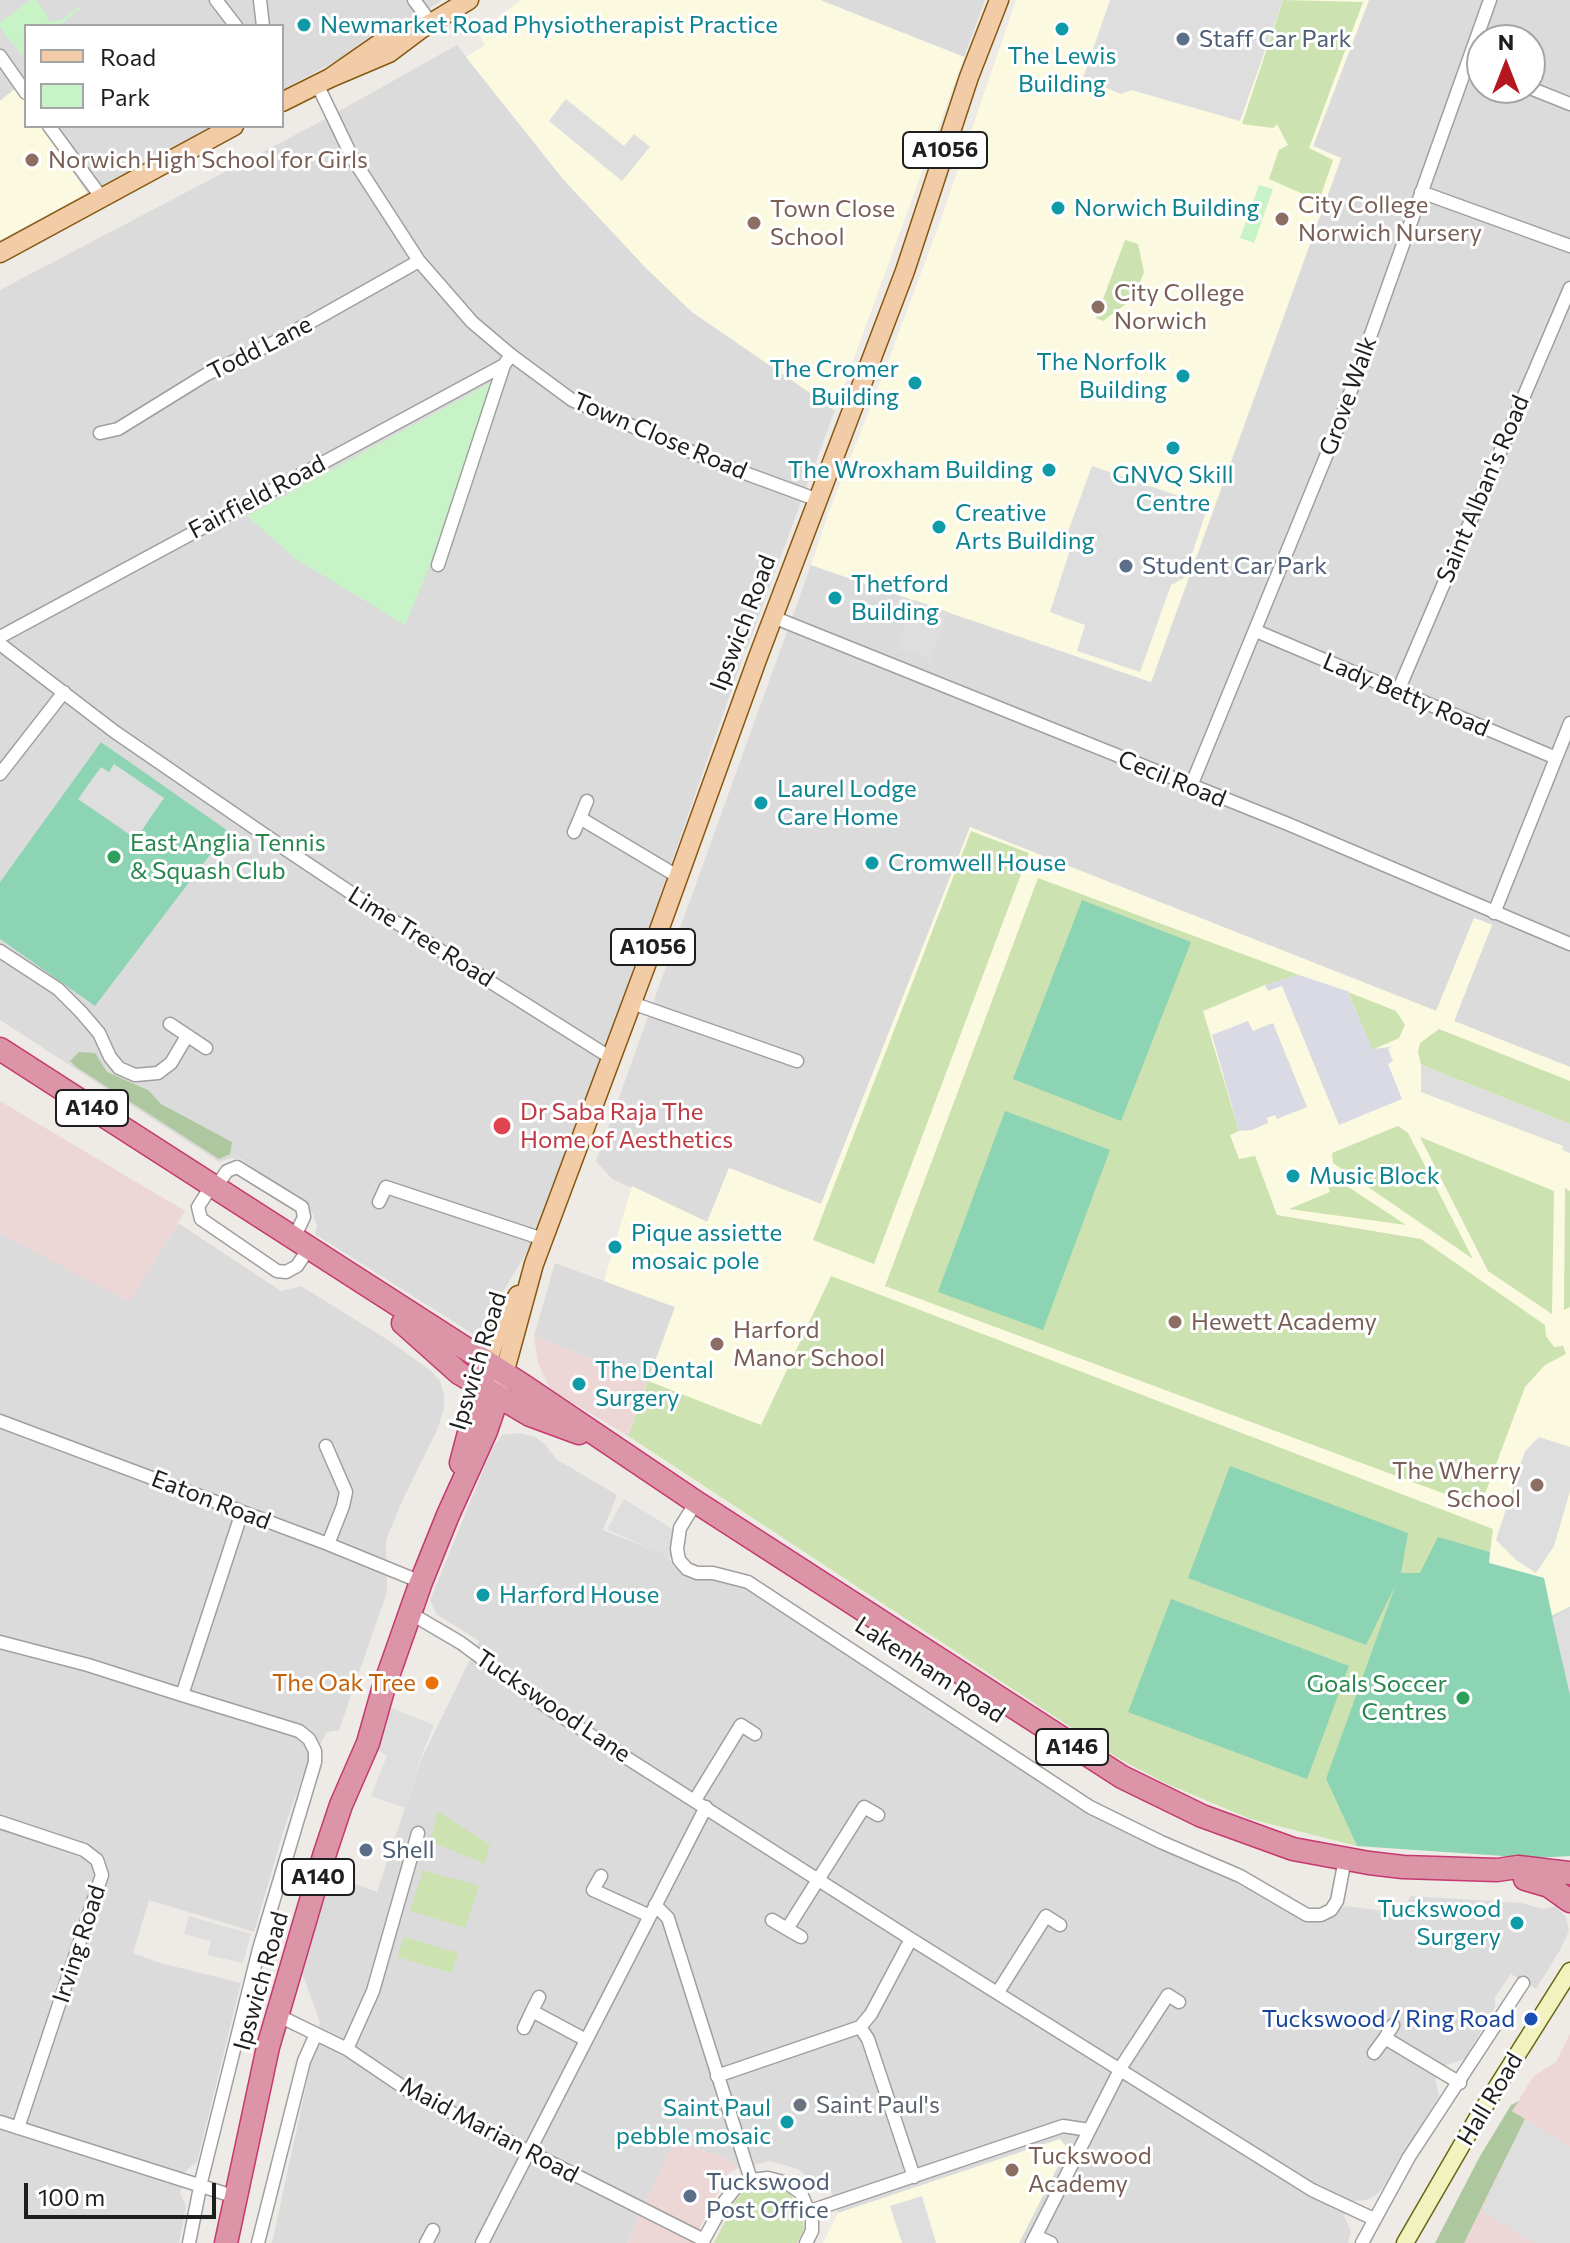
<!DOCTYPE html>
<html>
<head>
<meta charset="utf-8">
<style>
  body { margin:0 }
  #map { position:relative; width:1570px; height:2243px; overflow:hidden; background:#eeeae5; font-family:Commissioner,sans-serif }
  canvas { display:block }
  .legend { position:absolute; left:24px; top:24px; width:260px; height:104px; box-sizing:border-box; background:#fff; border:2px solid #a5a5a5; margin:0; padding:10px 14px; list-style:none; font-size:24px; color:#1e1e1e }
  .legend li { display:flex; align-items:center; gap:16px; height:40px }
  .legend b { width:40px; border:2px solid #a5a5a5 }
  .north { position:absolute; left:1466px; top:24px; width:80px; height:80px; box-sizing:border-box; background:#fff; border:2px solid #a5a5a5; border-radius:50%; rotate:0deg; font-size:22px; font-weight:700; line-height:32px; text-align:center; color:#1e1e1e }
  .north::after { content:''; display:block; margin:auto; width:28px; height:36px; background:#b51720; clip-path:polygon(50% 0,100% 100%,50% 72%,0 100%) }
  .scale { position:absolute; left:24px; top:2183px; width:192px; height:36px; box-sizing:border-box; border:4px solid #1e1e1e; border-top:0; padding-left:10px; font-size:24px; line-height:28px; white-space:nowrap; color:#1e1e1e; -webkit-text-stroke:6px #fff; paint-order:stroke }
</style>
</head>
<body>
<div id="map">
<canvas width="1570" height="2243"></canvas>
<ul class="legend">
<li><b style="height:10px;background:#f1cca6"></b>Road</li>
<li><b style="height:22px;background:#c7f3c7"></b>Park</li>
</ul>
<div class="north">N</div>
<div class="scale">100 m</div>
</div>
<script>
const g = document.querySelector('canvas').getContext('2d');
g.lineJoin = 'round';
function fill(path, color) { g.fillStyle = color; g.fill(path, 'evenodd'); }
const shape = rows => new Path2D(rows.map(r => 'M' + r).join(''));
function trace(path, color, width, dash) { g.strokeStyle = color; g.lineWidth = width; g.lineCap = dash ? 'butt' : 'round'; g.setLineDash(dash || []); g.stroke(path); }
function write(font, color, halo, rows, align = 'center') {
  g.font = font + ' Commissioner,sans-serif'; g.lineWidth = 6; g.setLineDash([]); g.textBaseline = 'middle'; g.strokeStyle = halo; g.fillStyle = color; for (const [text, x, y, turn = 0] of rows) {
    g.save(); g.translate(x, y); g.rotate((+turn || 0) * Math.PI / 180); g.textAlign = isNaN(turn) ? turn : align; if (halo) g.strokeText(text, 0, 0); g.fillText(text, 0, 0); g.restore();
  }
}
const residential = shape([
  [0,0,442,0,406,23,282,90,282,26,26,26,26,103,16,88,0,101],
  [820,0,985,0,964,57],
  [1369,0,1570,0,1570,1067,1454,1021,1492,925,1481,920,1474,918,1437,1011,970,828,821,1204,729,1168,708,1222,612,1179,596,1161,811,565,1151,682,1341,159,1313,146],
  [1482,40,1530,40,1530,88,1482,88],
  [457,45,563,179,645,267,692,312,835,410,747,648,742,653,743,657,615,1025,532,1244,476,1336,315,1234,317,1226,313,1214,241,1159,231,1158,219,1162,0,1020,0,939,95,1005,160,785,101,742,0,882,0,290,318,123],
  [42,126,215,126,87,193],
  [178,1223,281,1291,301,1286,388,1340,431,1371,440,1381,444,1394,444,1408,438,1428,403,1499,386,1540,387,1592,339,1730,327,1732,304,1773,285,1826,254,1932,149,1900,133,1953,160,1963,241,1983,197,2162,186,2171,180,2193,186,2206,179,2243,0,2243,0,1233,129,1301],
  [555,1263,675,1307,648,1381,534,1336],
  [517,1433,533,1436,545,1444,556,1459,617,1495,603,1530,663,1554,669,1558,672,1565,690,1578,730,1582,744,1588,1114,1827,1236,1883,1296,1917,1305,1920,1331,1917,1345,1906,1400,1913,1411,1896,1521,1903,1543,1909,1556,1906,1566,1917,1569,1931,1560,1950,1536,1989,1511,1974,1495,1997,1495,2007,1465,2059,1443,2066,1435,2078,1439,2096,1383,2188,1376,2195,1366,2200,1352,2201,1344,2216,1351,2231,1348,2243,1019,2243,1067,2149,1060,2139,838,2213,831,2191,821,2193,813,2182,798,2169,771,2161,738,2168,723,2156,708,2153,675,2139,627,2243,272,2243,320,2022,302,1973,330,1874,377,1892,421,1760,479,1641,436,1614,430,1600,492,1449,502,1435]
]);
const commercial = shape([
  [0,1101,185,1211,129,1302,0,1233],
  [534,1336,648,1381,628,1436,550,1389,538,1363],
  [1570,2034,1570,2243,1464,2243,1525,2119,1512,2111,1533,2077,1556,2062],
  [675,2139,708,2153,723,2156,738,2168,730,2172,724,2180,692,2243,627,2243]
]);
const education = shape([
  [521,0,820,0,964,57,835,410,692,312,645,267,563,179,466,57,485,45,478,32],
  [1016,0,1369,0,1313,146,1341,158,1151,682,811,565,828,514,877,391,940,222],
  [16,88,26,103,26,126,42,126,87,193,0,240,0,101],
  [970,827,1436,1011,1474,918,1492,925,1454,1021,1570,1067,1570,1607,1552,1617,1544,1578,1488,1562,1489,1552,1326,1779,1357,1846,1250,1819,1183,1791,1116,1757,628,1436,675,1307,604,1281,632,1186,707,1222,729,1168,821,1204],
  [1060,2139,1067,2148,1019,2243,823,2243,838,2213]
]);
const grass = shape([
  [1283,0,1363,2,1309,148,1333,160,1319,201,1269,179,1279,150,1288,145,1277,124,1273,128,1242,124],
  [1125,240,1138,244,1144,272,1134,298,1103,321,1096,318],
  [971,831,1029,853,874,1264,813,1240],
  [1038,878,1299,975,1265,985,1203,1011,1239,1131,1230,1135,1239,1159,1255,1156,1277,1215,1421,1239,1545,1325,1546,1336,1554,1347,1563,1346,1566,1354,1545,1365,1525,1387,1480,1507,885,1286],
  [1348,992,1396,1011,1405,1025,1399,1038,1372,1050],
  [1439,1029,1570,1081,1570,1124,1421,1065,1418,1051,1420,1043],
  [1398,1126,1408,1133,1473,1259,1333,1163,1332,1153],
  [1420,1137,1554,1191,1552,1314,1488,1271],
  [1321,1169,1406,1225,1289,1209,1330,1192],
  [1565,1188,1570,1191,1570,1307,1564,1310],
  [831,1276,1493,1529,1490,1552,1438,1538,1326,1779,1357,1846,1250,1819,1165,1783,1116,1757,628,1436,648,1381,761,1425],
  [438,1811,490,1845,485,1864,430,1841],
  [423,1870,479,1886,465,1928,410,1911],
  [404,1937,458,1953,452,1973,397,1957],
  [766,2184,789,2192,801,2208,804,2230,797,2243,714,2243,736,2200,744,2191]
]);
const forest = shape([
  [79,1052,95,1053,107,1072,148,1090,161,1104,232,1142,230,1154,219,1159,76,1067,70,1061],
  [1519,2101,1512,2111,1525,2119,1464,2243,1435,2243,1479,2158,1511,2105]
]);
const park = shape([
  [31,0,36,0,49,18,45,22,61,20,79,7,80,9,59,26,26,26,26,50,21,54,14,45,22,38,12,44,0,27,0,22],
  [1259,185,1273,189,1254,243,1240,238],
  [492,382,493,387,429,568,405,625,296,559,247,516]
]);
const pitch = shape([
  [101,742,228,831,95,1006,0,939,0,882],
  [1082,900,1191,942,1121,1121,1013,1079],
  [1005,1111,1110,1150,1043,1330,938,1292],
  [1230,1466,1408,1533,1401,1573,1420,1573,1438,1537,1490,1552,1489,1563,1544,1578,1552,1616,1570,1607,1570,1856,1533,1858,1357,1846,1326,1779,1396,1584,1366,1645,1188,1578],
  [1171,1599,1349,1666,1307,1779,1128,1712]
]);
const parking = shape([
  [1110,0,1283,0,1240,121,1131,90,1121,94,1083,78],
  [566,99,624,146,634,134,650,147,622,181,549,121],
  [1092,466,1208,506,1184,578,1171,585,1140,672,1077,651,1085,625,1050,612,1069,553,1063,545],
  [915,600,948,612,931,661,912,650,909,652,897,649],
  [114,764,164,798,136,839,78,799,101,767,109,772],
  [1421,1065,1570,1124,1570,1153,1562,1150,1563,1146,1421,1092],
  [1539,1437,1570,1447,1570,1491,1554,1546,1536,1573,1516,1560,1496,1540,1525,1451],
  [624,1499,674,1530,675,1560,607,1529],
  [1570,1607,1570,1695,1552,1617],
  [389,1707,434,1725,422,1754,405,1808,371,1796,387,1756,376,1749],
  [189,1916,251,1934,243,1963,207,1955,211,1941,184,1934],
  [1525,2119,1570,2147,1570,2243,1534,2243,1482,2211],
  [922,2196,936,2243,902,2243,890,2206]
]);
const plaza = shape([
  [1299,975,1350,992,1348,993,1372,1049,1391,1047,1388,1049,1393,1061,1388,1064,1402,1099,1339,1125,1282,986,1268,991,1265,985],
  [1248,1021,1253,1031,1273,1023,1307,1107,1277,1119,1275,1115,1267,1118,1268,1123,1252,1130,1239,1131,1212,1035]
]);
const street = shape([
  [216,0,236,26],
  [260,0,263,26],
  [414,0,431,23],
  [0,56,26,93],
  [317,84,353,159,419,261,472,322,511,355,572,400,715,462,818,500],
  [1530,88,1570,104],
  [49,126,102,198],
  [1421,192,1570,246],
  [100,433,118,429,207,374,277,341,419,261],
  [438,565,504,365],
  [773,617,1288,824,1570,944],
  [1256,631,1556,758],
  [0,637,504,365,511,355],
  [0,644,115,732,278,844,378,911,611,1058],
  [1398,691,1570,288],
  [0,774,64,692],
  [1191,786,1338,427,1490,0],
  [580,818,587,801],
  [574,832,580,818,677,876],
  [1494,913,1570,723],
  [0,951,58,989,81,1012,99,1033,110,1057,119,1068,135,1075,158,1073,171,1063,187,1036],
  [632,1003,797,1061],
  [170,1024,206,1048],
  [212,1185,198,1207,201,1219,277,1271,286,1272,297,1266,309,1248],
  [216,1187,227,1171,237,1167,302,1207,304,1217,294,1238],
  [379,1202,386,1187,543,1239],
  [0,1421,328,1544,421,1582],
  [326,1446,346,1492,343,1506,328,1544],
  [696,1502,680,1528,677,1549,679,1560,687,1569,697,1573,713,1573,748,1582,1090,1807,1161,1842,1240,1876,1307,1915,1321,1915,1331,1910,1337,1901,1345,1859],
  [410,1613,461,1643,550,1709,911,1939,1312,2190,1374,2219],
  [0,1642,88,1665,182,1695,242,1512],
  [182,1695,299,1731,309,1739,315,1751,315,1762,259,1949,201,2182,189,2243],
  [695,1800,741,1725,755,1734],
  [0,1822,84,1850,97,1860,102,1875,18,2128],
  [601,1876,593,1890,650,1916],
  [655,1905,668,1918,751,2180],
  [772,1920,787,1929],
  [801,1937,787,1929,864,1807,878,1815],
  [998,1992,1046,1916,1060,1925],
  [539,1997,532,2011,586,2040],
  [277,2015,347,2049,409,2091,704,2240],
  [1393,2025,1385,2038,1460,2083],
  [860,2027,868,2039,914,2177],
  [524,2028,532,2011],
  [347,2049,373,1991,418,1833],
  [1374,2053,1385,2038],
  [717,2076,860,2027,871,2014,911,1939],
  [0,2122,236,2197],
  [810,2211,1063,2126,1089,2130],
  [1036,2236,1051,2243],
  [258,2243,304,2061,316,2034],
  [426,2243,433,2230],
  [482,2243,706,1807],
  [702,2243,725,2201,736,2187,751,2180,768,2178,787,2183,801,2193,812,2220,812,2231,806,2243],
  [1032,2243,1123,2064,1168,1995,1179,2002],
  [1362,2243,1409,2157,1523,1983]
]);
const secondary = shape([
  [1405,2243,1478,2117,1570,1971]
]);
const primary = shape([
  [330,78,389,53,421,29,469,0],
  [282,102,330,78,392,35,418,29],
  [0,253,234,126],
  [487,1364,496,1336,518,1295],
  [498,1396,534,1264,658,933,758,657,905,271,969,77,999,0]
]);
const highway = shape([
  [0,1049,524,1386,696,1502,1122,1777,1202,1816,1293,1849,1369,1863,1403,1867,1497,1870,1518,1867,1570,1873],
  [403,1323,459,1373,481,1386,530,1415,579,1433],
  [461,1463,485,1372],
  [1525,1879,1549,1886,1570,1901],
  [226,2243,268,2047,324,1856,341,1805,368,1743,383,1690,421,1582,448,1515,486,1431,498,1396]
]);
const markers = [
  [304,25,8,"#0f9aa8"],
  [1062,29,8,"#0f9aa8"],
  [1183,39,8,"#5c6f8a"],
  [32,160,8,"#8d6e63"],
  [1058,208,8,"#0f9aa8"],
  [1282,219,8,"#8d6e63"],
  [754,223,8,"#8d6e63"],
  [1098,307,8,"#8d6e63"],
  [1183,376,8,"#0f9aa8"],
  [915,383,8,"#0f9aa8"],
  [1173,448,8,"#0f9aa8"],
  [1049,470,8,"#0f9aa8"],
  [939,527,8,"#0f9aa8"],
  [1126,566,8,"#5c6f8a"],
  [835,598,8,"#0f9aa8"],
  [761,803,8,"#0f9aa8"],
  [114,857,8,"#2e9e5b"],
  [872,863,8,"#0f9aa8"],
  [502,1126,10,"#e0444e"],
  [1293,1176,8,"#0f9aa8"],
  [615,1247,8,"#0f9aa8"],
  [1175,1322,8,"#8d6e63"],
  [717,1344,8,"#8d6e63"],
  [579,1384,8,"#0f9aa8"],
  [1537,1485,8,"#8d6e63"],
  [483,1595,8,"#0f9aa8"],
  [432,1683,8,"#e8710a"],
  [1463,1698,8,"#2e9e5b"],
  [366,1850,8,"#5c6f8a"],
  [1517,1923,8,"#0f9aa8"],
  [1531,2019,8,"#1a4fb4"],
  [800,2105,8,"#6b7280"],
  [787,2122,8,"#0f9aa8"],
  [1012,2170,8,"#8d6e63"],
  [690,2196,8,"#5c6f8a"]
];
const shields = [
  [945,150,84],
  [653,947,84],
  [92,1108,72],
  [1072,1747,72],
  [318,1877,72]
];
const shieldNames = [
  ["A1056",945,150],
  ["A1056",653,947],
  ["A140",92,1108],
  ["A146",1072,1747],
  ["A140",318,1877]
];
const cultureNames = [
  ["Newmarket Road Physiotherapist Practice",320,25],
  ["The Lewis",1062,56,"center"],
  ["Building",1062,84,"center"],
  ["Norwich Building",1074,208],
  ["The Norfolk",1167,362,"right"],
  ["Building",1167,390,"right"],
  ["The Cromer",899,369,"right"],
  ["Building",899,397,"right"],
  ["The Wroxham Building",1033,470,"right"],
  ["GNVQ Skill",1173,475,"center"],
  ["Centre",1173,503,"center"],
  ["Creative",955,513],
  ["Arts Building",955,541],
  ["Thetford",851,584],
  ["Building",851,612],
  ["Laurel Lodge",777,789],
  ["Care Home",777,817],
  ["Cromwell House",888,863],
  ["Music Block",1309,1176],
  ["Pique assiette",631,1233],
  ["mosaic pole",631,1261],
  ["The Dental",595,1370],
  ["Surgery",595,1398],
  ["Harford House",499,1595],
  ["Tuckswood",1501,1909,"right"],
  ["Surgery",1501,1937,"right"],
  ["Saint Paul",771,2108,"right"],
  ["pebble mosaic",771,2136,"right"]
];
const serviceNames = [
  ["Staff Car Park",1199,39],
  ["Student Car Park",1142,566],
  ["Shell",382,1850],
  ["Tuckswood",706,2182],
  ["Post Office",706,2210]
];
const educationNames = [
  ["Norwich High School for Girls",48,160],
  ["City College",1298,205],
  ["Norwich Nursery",1298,233],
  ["Town Close",770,209],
  ["School",770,237],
  ["City College",1114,293],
  ["Norwich",1114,321],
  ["Hewett Academy",1191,1322],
  ["Harford",733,1330],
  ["Manor School",733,1358],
  ["The Wherry",1521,1471,"right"],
  ["School",1521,1499,"right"],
  ["Tuckswood",1028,2156],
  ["Academy",1028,2184]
];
const streetNames = [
  ["Todd Lane",260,348,-27],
  ["Grove Walk",1348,396,-70],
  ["Town Close Road",660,436,23],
  ["Saint Alban's Road",1483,489,-67],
  ["Fairfield Road",257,497,-28],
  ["Ipswich Road",743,623,-69],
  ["Lady Betty Road",1406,695,23],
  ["Cecil Road",1172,779,22],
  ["Lime Tree Road",421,937,32],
  ["Ipswich Road",478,1361,-73],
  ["Eaton Road",211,1500,21],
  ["Lakenham Road",930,1670,33],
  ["Tuckswood Lane",553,1706,34],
  ["Irving Road",79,1944,-72],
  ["Ipswich Road",261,1981,-74],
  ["Hall Road",1490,2099,-59],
  ["Maid Marian Road",489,2130,28]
];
const leisureNames = [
  ["East Anglia Tennis",130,843],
  ["& Squash Club",130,871],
  ["Goals Soccer",1447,1684,"right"],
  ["Centres",1447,1712,"right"]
];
const healthNames = [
  ["Dr Saba Raja The",520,1112],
  ["Home of Aesthetics",520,1140]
];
const foodNames = [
  ["The Oak Tree",416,1683]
];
const transitNames = [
  ["Tuckswood / Ring Road",1515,2019]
];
const worshipNames = [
  ["Saint Paul's",816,2105]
];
fill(residential, '#dcdbdb');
fill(commercial, '#edd6d6');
fill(education, '#fbfae0');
fill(grass, '#cce2b0');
fill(forest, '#adc89e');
fill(park, '#c7f3c7');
fill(pitch, '#8cd4b4');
fill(parking, '#dedede');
fill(plaza, '#d9dae3');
trace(street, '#9f9f9f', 15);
trace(secondary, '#646811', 19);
trace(primary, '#865911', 21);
trace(highway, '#c53871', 25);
trace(street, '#fff', 12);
trace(secondary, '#f2f2be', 16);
trace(primary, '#f1cca6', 18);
trace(highway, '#dc95a6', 22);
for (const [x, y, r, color] of markers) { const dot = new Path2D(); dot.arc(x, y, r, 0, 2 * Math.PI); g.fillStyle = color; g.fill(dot); trace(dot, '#fff', 3); }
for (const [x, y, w] of shields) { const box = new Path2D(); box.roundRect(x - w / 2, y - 18, w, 36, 6); g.fillStyle = '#fff'; g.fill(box); trace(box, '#1e1e1e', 2); }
write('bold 22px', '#1e1e1e', null, shieldNames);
write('24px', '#0d838f', '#fff', cultureNames, 'left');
write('24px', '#4e5e75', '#fff', serviceNames, 'left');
write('24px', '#785e54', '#fff', educationNames, 'left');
write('24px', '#1e1e1e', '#fff', streetNames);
write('24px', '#27864d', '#fff', leisureNames, 'left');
write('24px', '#be3a42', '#fff', healthNames, 'left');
write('24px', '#c56008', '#fff', foodNames, 'right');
write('24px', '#164399', '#fff', transitNames, 'right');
write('24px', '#5b616d', '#fff', worshipNames, 'left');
</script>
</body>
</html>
